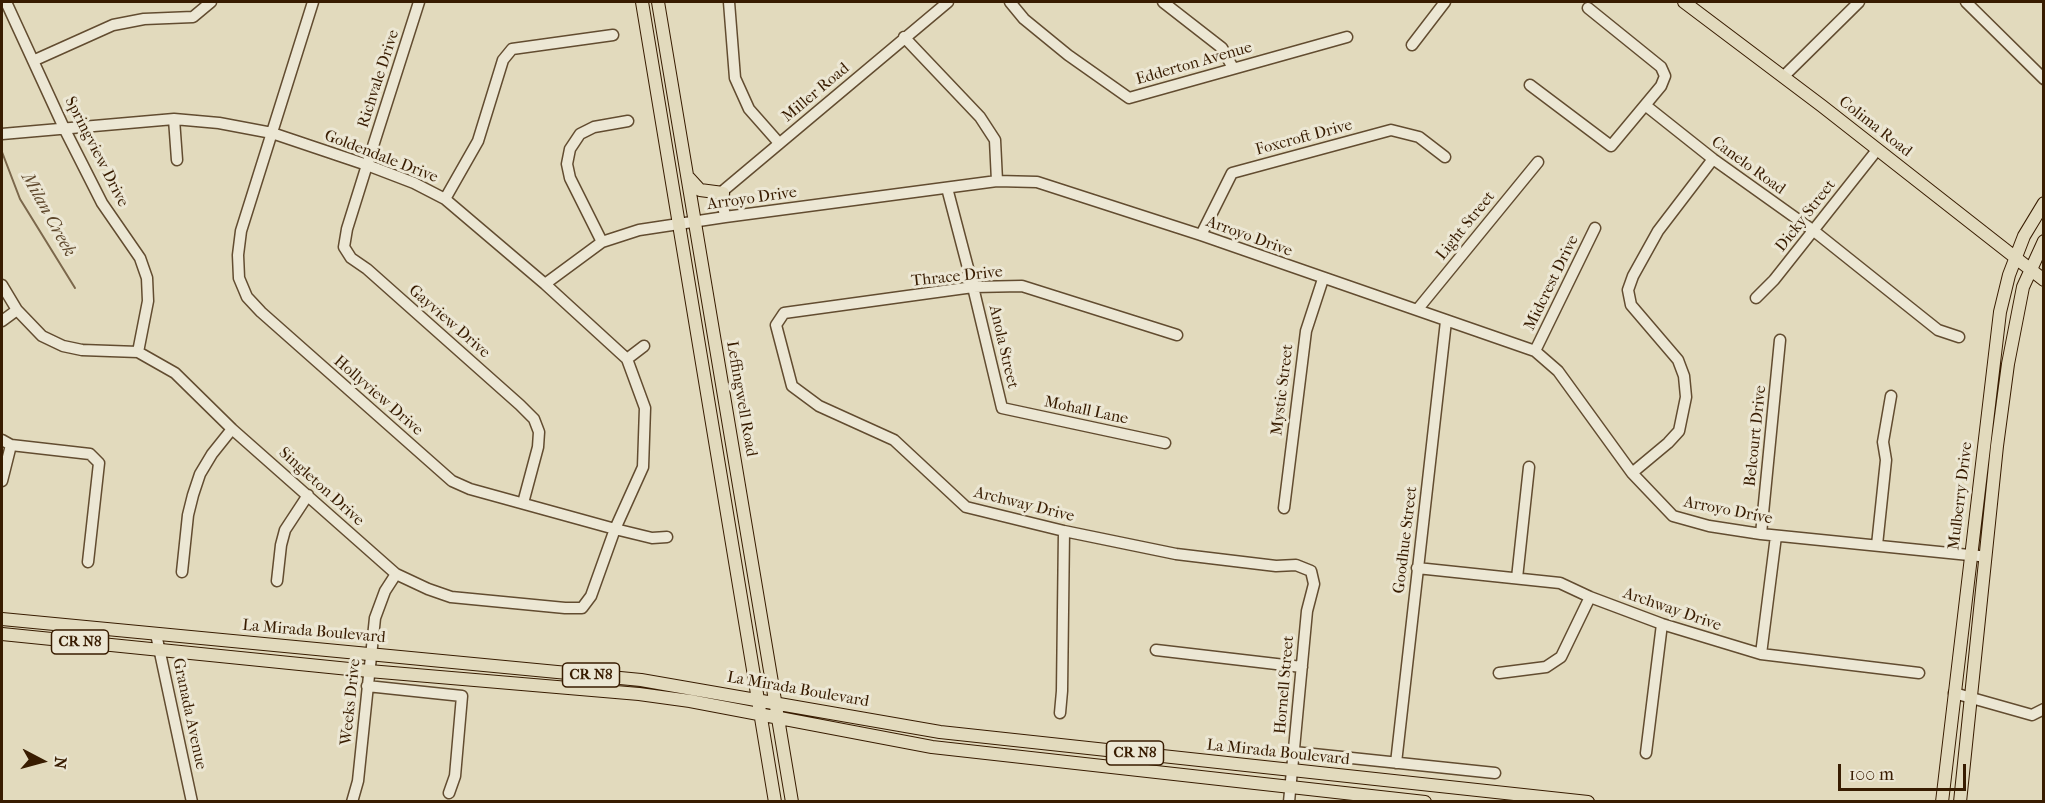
<!DOCTYPE html>
<html>
<head>
<meta charset="utf-8">
<style>
  body { margin:0 }
  #map { position:relative; width:2045px; height:803px; overflow:hidden; background:#e2dabd; font-family:"IM FELL French Canon",serif }
  canvas { display:block }
  .frame { position:absolute; inset:0; border:3px solid #381c01; pointer-events:none }
  .north { position:absolute; left:12px; top:731px; width:60px; height:60px; -webkit-text-stroke:4px #ece7d4; paint-order:stroke; rotate:96deg; font-size:16px; font-weight:700; line-height:24px; text-align:center; color:#381c01 }
  .north::after { content:''; display:block; margin:auto; width:21px; height:27px; background:#381c01; clip-path:polygon(50% 0,100% 100%,50% 72%,0 100%) }
  .scale { position:absolute; left:1838px; top:764px; width:128px; height:27px; box-sizing:border-box; border:3px solid #381c01; border-top:0; padding-left:8px; font-size:18px; line-height:21px; white-space:nowrap; color:#381c01; -webkit-text-stroke:4px #ece7d4; paint-order:stroke }
</style>
</head>
<body>
<div id="map">
<canvas width="2045" height="803"></canvas>
<div class="frame"></div>
<div class="north">N</div>
<div class="scale">100 m</div>
</div>
<script>
const g = document.querySelector('canvas').getContext('2d');
g.lineJoin = 'round';
const shape = rows => new Path2D(rows.map(r => 'M' + r).join(''));
function trace(path, color, width, dash) { g.strokeStyle = color; g.lineWidth = width; g.lineCap = dash ? 'butt' : 'round'; g.setLineDash(dash || []); g.stroke(path); }
function write(font, color, halo, rows, align = 'center') {
  g.font = font + ' "IM FELL French Canon",serif'; g.lineWidth = 6; g.setLineDash([]); g.textBaseline = 'middle'; g.strokeStyle = halo; g.fillStyle = color; for (const [text, x, y, turn = 0] of rows) {
    g.save(); g.translate(x, y); g.rotate((+turn || 0) * Math.PI / 180); g.textAlign = isNaN(turn) ? turn : align; if (halo) g.strokeText(text, 0, 0); g.fillText(text, 0, 0); g.restore();
  }
}
const stream = shape([
  [2,152,20,199,75,288]
]);
const minor = shape([
  [6,2,64,128,102,203,140,258,147,278,148,301,138,352],
  [313,2,241,231,238,255,239,278,247,297,261,312,452,481,470,489,615,529,652,538,667,537],
  [419,2,367,165,347,229,344,247,351,258,367,269,520,405,534,419,539,432,538,447,523,503],
  [729,2,735,78,749,109,779,143],
  [1010,2,1024,19,1068,55,1129,98,1347,37],
  [1163,2,1222,48,1233,68],
  [1966,2,2044,79],
  [904,37,980,117,995,140,997,181],
  [1412,45,1445,2],
  [35,60,113,25,144,19,193,17,211,2],
  [1784,76,1859,2],
  [1530,85,1611,146,1661,86,1665,76,1661,67,1588,8],
  [1645,105,1713,159,1814,231,1938,330,1959,337],
  [174,119,177,160],
  [2,134,174,119,219,123,272,133,367,165,414,183,445,199,545,284,627,359],
  [947,188,973,287,1002,408,1165,443],
  [445,199,478,141,503,60,512,49,613,35],
  [725,217,723,205,724,190,948,2],
  [1201,235,1232,173,1391,130,1419,137,1445,157],
  [602,242,570,178,567,164,570,149,580,134,594,127,628,121],
  [545,284,602,242,639,230,725,217,997,181,1037,182,1201,235,1535,351,1558,371,1632,473,1673,516,1709,526,1761,534,1979,556],
  [2,285,17,310,42,336,63,346,82,350,138,352,175,373,232,429,396,574,428,589,451,597,565,608,582,608,591,596,615,529,643,467,645,408,627,359,644,346],
  [1756,298,1774,280,1877,150],
  [1417,310,1538,162],
  [2,321,17,310],
  [1177,335,1022,286,973,287,784,313,776,325,792,386,819,406,894,440,966,507,1064,531,1176,554,1276,566,1296,565,1311,571,1314,584,1307,611,1289,802],
  [1535,351,1595,228],
  [2,440,11,445,90,454,99,463,88,562],
  [1632,473,1668,443,1679,431,1686,397,1684,376,1678,360,1631,305,1628,290,1633,276,1658,231,1713,159],
  [2,481,11,445],
  [1284,508,1306,331,1323,279],
  [1761,534,1780,340],
  [1877,545,1886,460,1883,442,1891,396],
  [1417,568,1560,583,1590,597,1662,624,1761,654,1919,673],
  [182,572,188,515,193,495,200,474,212,454,232,429],
  [1517,578,1529,467],
  [277,581,281,545,285,530,308,495],
  [156,634,192,802],
  [1156,650,1302,667],
  [1761,654,1776,536],
  [1499,673,1546,667,1561,657,1590,597],
  [367,686,462,696,455,776,449,793],
  [1954,693,2032,715,2044,709],
  [1060,713,1062,691,1064,531],
  [1294,752,1495,773],
  [1646,753,1662,624],
  [1396,763,1446,321],
  [352,802,358,781,375,618,385,591,396,574]
]);
const major = shape([
  [642,2,775,802],
  [658,2,792,802],
  [1684,2,1822,106,2044,280],
  [689,178,700,190,723,193],
  [2,619,641,680,940,732,1588,802],
  [2,634,369,671,639,694,690,701,932,747,1425,802],
  [1942,802,2000,312,2009,275,2024,236,2044,203],
  [1960,802,1997,446,2008,364,2023,287,2044,241]
]);
const shields = [
  [80,642,57],
  [591,675,57],
  [1135,753,57]
];
const shieldNames = [
  ["CR N8",80,642],
  ["CR N8",591,675],
  ["CR N8",1135,753]
];
const streetNames = [
  ["Edderton Avenue",1194,64,-16],
  ["Richvale Drive",379,79,-72],
  ["Miller Road",816,93,-40],
  ["Colima Road",1875,127,38],
  ["Foxcroft Drive",1304,138,-15],
  ["Springview Drive",96,152,63],
  ["Goldendale Drive",381,157,21],
  ["Canelo Road",1748,166,36],
  ["Arroyo Drive",752,199,-8],
  ["Dicky Street",1806,216,-52],
  ["Light Street",1466,226,-51],
  ["Arroyo Drive",1249,237,20],
  ["Thrace Drive",957,277,-6],
  ["Midcrest Drive",1552,283,-64],
  ["Gayview Drive",449,322,41],
  ["Anola Street",1003,347,77],
  ["Mystic Street",1283,390,-83],
  ["Hollyview Drive",378,396,41],
  ["Leffingwell Road",741,399,80],
  ["Mohall Lane",1086,411,12],
  ["Belcourt Drive",1756,436,-84],
  ["Singleton Drive",321,487,42],
  ["Mulberry Drive",1961,496,-83],
  ["Archway Drive",1024,505,14],
  ["Arroyo Drive",1728,511,11],
  ["Goodhue Street",1406,540,-83],
  ["Archway Drive",1672,610,19],
  ["La Mirada Boulevard",314,632,5],
  ["Hornell Street",1285,685,-85],
  ["La Mirada Boulevard",798,690,10],
  ["Weeks Drive",351,702,-84],
  ["Granada Avenue",189,714,78],
  ["La Mirada Boulevard",1278,753,6]
];
const waterNames = [
  ["Milan Creek",48,215,61]
];
trace(stream, '#7b674b', 2);
trace(minor, '#624c30', 13);
trace(major, '#381c01', 14);
trace(minor, '#ece7d4', 10);
trace(major, '#e2dabd', 12);
for (const [x, y, w] of shields) { const box = new Path2D(); box.roundRect(x - w / 2, y - 12, w, 24, 4.5); g.fillStyle = '#ece7d4'; g.fill(box); trace(box, '#381c01', 1.5); }
write('bold 15px', '#381c01', null, shieldNames);
write('16px', '#381c01', '#ece7d4', streetNames);
write('italic 18px', '#5f482c', '#ece7d4', waterNames);
</script>
</body>
</html>
